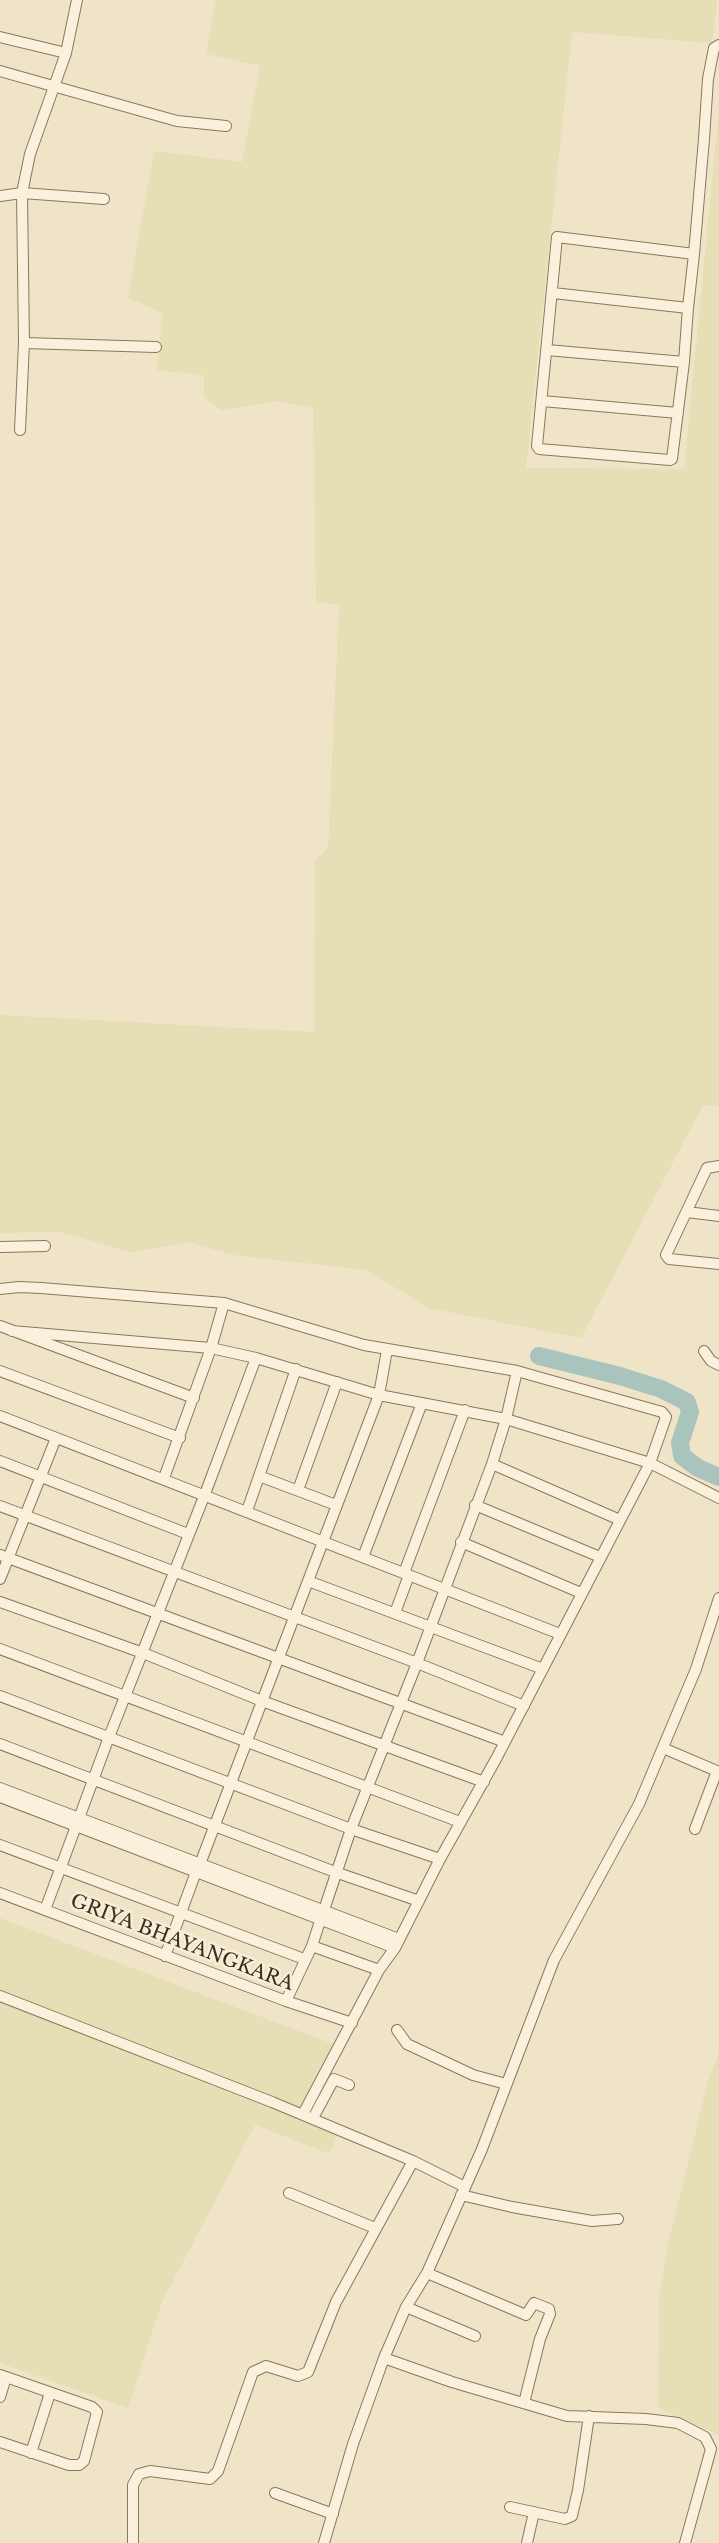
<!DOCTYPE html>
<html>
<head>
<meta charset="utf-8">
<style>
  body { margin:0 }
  canvas { display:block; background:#f0e4c8 }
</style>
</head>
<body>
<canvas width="719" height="2543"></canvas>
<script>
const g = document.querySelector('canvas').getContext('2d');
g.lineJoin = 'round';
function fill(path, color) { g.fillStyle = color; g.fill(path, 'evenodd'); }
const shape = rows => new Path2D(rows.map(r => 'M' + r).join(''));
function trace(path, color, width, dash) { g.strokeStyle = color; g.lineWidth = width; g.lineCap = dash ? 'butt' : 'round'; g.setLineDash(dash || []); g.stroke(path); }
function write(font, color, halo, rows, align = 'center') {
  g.font = font + ' "Libre Baskerville",serif'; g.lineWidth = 5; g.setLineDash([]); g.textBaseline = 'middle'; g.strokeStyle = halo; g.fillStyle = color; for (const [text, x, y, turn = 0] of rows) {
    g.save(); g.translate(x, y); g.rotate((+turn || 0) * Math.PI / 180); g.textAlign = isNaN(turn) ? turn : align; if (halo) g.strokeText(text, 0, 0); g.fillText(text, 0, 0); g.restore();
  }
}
const farmland = shape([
  [216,0,717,0,712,43,572,32,526,468,684,469,719,109,719,1106,703,1105,581,1338,428,1308,367,1270,233,1255,189,1242,131,1252,60,1232,0,1233,0,1015,314,1032,315,861,328,848,339,605,316,602,313,408,277,401,221,410,204,397,204,375,156,370,163,313,128,298,154,151,242,162,260,66,206,54],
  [0,1918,341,2047,309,2115,339,2130,330,2154,255,2125,162,2302,128,2408,0,2363],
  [719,2051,719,2435,658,2408,659,2301,667,2249,707,2085]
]);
const river = shape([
  [539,1356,620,1376,661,1389,687,1402,690,1412,680,1443,682,1456,698,1468,719,1477]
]);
const minor = shape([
  [0,37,66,53],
  [0,71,177,121,226,126],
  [0,196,22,193,104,199],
  [694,254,557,237,537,446,539,449,670,460,672,459,684,362,688,308,694,254,704,139,708,79,714,48,719,45],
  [553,293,688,308],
  [24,343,156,347],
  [547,350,684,362],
  [542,401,678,413],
  [20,430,24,343,22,193,30,154,66,53,77,0],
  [719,1166,707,1168,666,1255,669,1259,719,1264],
  [687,1212,719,1216],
  [0,1247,45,1246],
  [0,1289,19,1287,41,1288,224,1303,364,1345,517,1371,662,1412,666,1417,650,1463,496,1759,440,1859,395,1948,379,1970,303,2114],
  [0,1326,194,1398],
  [12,1331,211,1348,256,1358,379,1395,506,1419,650,1463,719,1498],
  [704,1351,711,1361,719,1365],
  [0,1371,180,1438],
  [0,1416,560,1634],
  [0,1461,188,1534],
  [492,1464,620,1520],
  [259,1476,336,1505],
  [164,1478,211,1348,224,1303],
  [298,1490,337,1382],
  [475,1505,600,1557],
  [0,1506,417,1663,524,1706],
  [247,1511,296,1369],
  [461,1542,581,1593],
  [0,1555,505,1742],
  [363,1557,422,1403],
  [404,1573,465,1410],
  [0,1579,56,1438],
  [308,1581,543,1669],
  [0,1602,143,1653,262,1701,484,1782],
  [395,1613,409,1575],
  [0,1649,460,1822],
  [0,1696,351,1829,440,1859],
  [0,1744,335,1872,419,1901],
  [663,1748,719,1772],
  [0,1788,399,1939],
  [0,1797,395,1948],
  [695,1829,717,1771],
  [0,1845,304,1959],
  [200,1864,379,1395,387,1350],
  [0,1893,286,2001,352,2023],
  [45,1910,109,1737,205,1494,256,1358],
  [324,1910,351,1829,417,1663,492,1464,506,1419,517,1371],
  [312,1946,379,1970],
  [165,1956,196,1872],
  [0,1996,272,2102,413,2161],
  [286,2001,312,1946,321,1918],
  [397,2030,407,2044,473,2075,506,2084],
  [313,2118,334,2079,349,2085],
  [289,2193,375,2228],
  [461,2195,512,2207,592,2221,618,2219],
  [427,2273,526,2315,534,2303,549,2309,550,2314,540,2339,524,2403],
  [406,2307,475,2336],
  [384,2358,452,2382,567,2416,646,2419,678,2423,705,2437,711,2449,685,2543],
  [0,2375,92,2407,97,2412,84,2461,79,2465,69,2465,0,2442],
  [0,2397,6,2377],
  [31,2453,50,2393],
  [275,2493,333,2514],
  [510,2507,565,2519,572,2516,578,2490,589,2416],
  [133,2543,133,2485,139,2474,150,2471,210,2479,218,2471,253,2372,266,2366,298,2376,308,2372,336,2302,413,2161,465,2187],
  [324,2543,353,2444,384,2358,406,2307,427,2273,482,2149,554,1960,639,1804,696,1669,719,1598],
  [527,2543,534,2512]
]);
const streetNames = [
  ["GRIYA BHAYANGKARA",182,1943,21]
];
fill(farmland, '#e6deb5');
trace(river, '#a9c4bc', 18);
trace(minor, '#8d765c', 12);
trace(minor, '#faf1dc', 10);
write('19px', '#3d2e20', '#f7eed8', streetNames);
</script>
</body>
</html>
